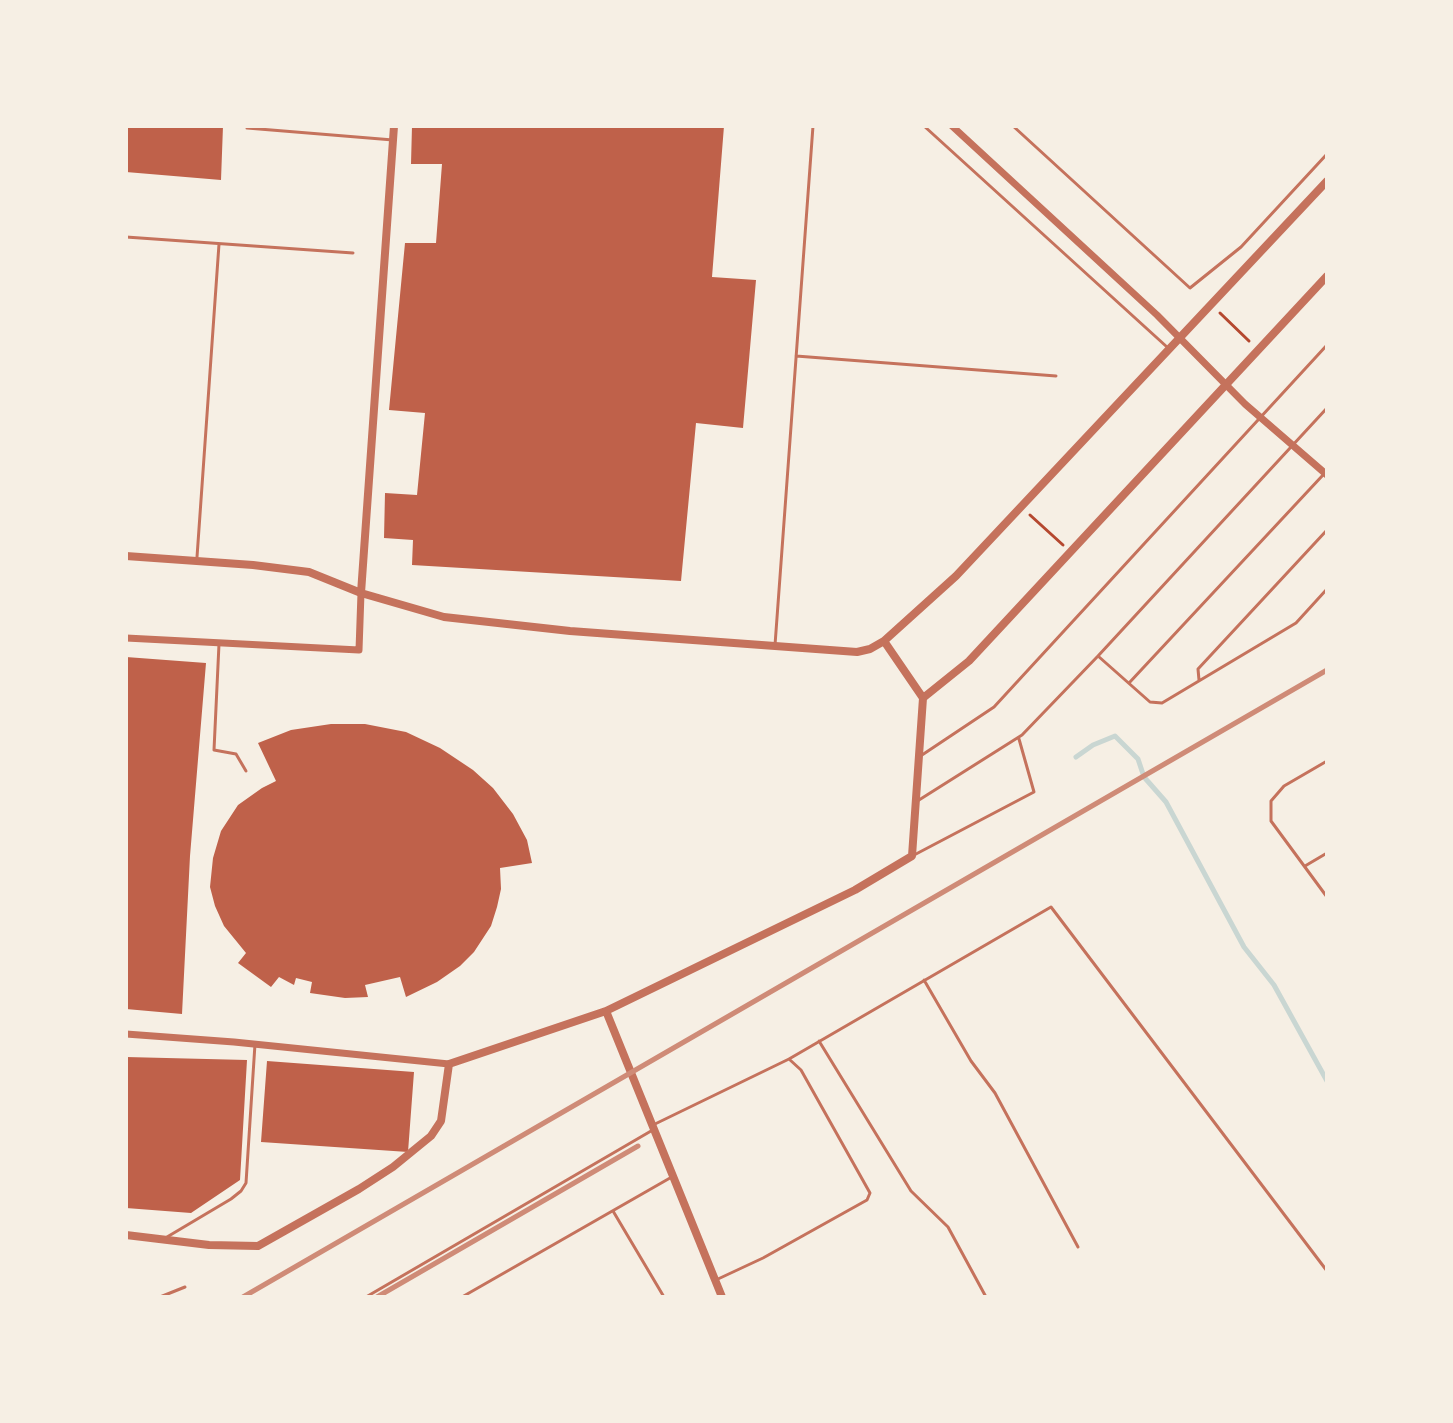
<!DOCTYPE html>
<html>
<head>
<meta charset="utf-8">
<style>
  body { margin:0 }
  #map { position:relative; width:1453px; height:1423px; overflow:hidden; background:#f6efe4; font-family:Helvetica,sans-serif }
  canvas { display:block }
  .frame { position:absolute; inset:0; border:128px solid #f6efe4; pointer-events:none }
</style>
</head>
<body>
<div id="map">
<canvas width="1453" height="1423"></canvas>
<div class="frame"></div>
</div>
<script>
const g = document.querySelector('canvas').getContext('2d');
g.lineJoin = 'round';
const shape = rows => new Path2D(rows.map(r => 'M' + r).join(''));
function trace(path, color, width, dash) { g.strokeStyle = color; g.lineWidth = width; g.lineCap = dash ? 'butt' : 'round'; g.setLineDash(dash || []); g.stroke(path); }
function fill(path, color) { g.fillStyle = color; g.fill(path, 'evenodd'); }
const stream = shape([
  [1076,757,1093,745,1115,736,1138,759,1144,777,1166,802,1244,947,1274,985,1327,1081]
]);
const building = shape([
  [126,126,223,126,221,180,126,172],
  [412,126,724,126,712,277,756,280,743,428,696,423,681,581,412,565,413,540,384,538,385,493,417,495,425,413,389,410,405,243,436,243,442,164,411,164],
  [126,657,206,663,190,856,182,1014,126,1009],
  [331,724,365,724,406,732,440,748,473,770,493,788,513,814,527,840,532,863,500,868,501,889,497,907,491,926,474,952,460,966,437,982,406,997,400,977,365,985,368,997,345,998,310,993,312,982,296,978,294,985,279,977,271,987,238,963,246,953,224,926,215,906,210,887,213,858,221,831,238,805,262,788,276,781,258,743,291,730],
  [126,1057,247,1060,240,1180,191,1213,126,1208],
  [267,1061,414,1072,408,1152,261,1142]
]);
const path = shape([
  [1220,313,1249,341],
  [1030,515,1063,545]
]);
const service = shape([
  [924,126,1167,347],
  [1013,126,1190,288,1241,247,1327,154],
  [247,128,393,140],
  [126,237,353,253],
  [796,356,1056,376],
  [197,557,219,244],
  [219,644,214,750,236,754,246,771],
  [775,645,813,126],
  [1098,656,1327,408],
  [1199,680,1198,669,1327,530],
  [1129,683,1323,475],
  [922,755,994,707,1327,345],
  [1327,761,1284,786,1271,801,1271,821,1327,897],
  [919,800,1022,735,1098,656,1150,702,1162,703,1296,623,1327,589],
  [916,854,1034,792,1019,739],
  [1305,866,1327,853],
  [924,980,971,1061,995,1093,1078,1247],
  [819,1041,911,1191,948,1227,986,1297],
  [789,1059,1051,907,1327,1271],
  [655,1124,789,1059,801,1070,870,1193,867,1200,763,1258,718,1279],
  [613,1211,664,1297],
  [167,1237,231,1199,241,1191,246,1183,255,1044],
  [160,1297,185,1287],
  [366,1297,651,1131],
  [462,1297,670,1178]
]);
const minor = shape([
  [952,126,1157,315,1245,404,1327,475],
  [126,638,359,650,361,593],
  [126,1034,234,1042,449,1064]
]);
const tertiary = shape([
  [126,556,253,565,309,572,361,593,444,617,570,631,857,652,870,649,884,641,956,576,1327,181],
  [361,593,394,126],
  [923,698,969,661,1327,276],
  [606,1011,722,1297],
  [126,1235,209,1245,258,1246,359,1189,393,1167,431,1136,441,1121,449,1064,606,1011,855,890,912,856,923,698,884,641]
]);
const rail = shape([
  [243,1297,1327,670],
  [377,1297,638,1146]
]);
trace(stream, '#c9d6d2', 5);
fill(building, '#bf614a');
trace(path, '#b5482f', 3);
trace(service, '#c5725c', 3);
trace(minor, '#c5725c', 7);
trace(tertiary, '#c5725c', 8);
trace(rail, '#cf8b77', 5);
</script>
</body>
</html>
